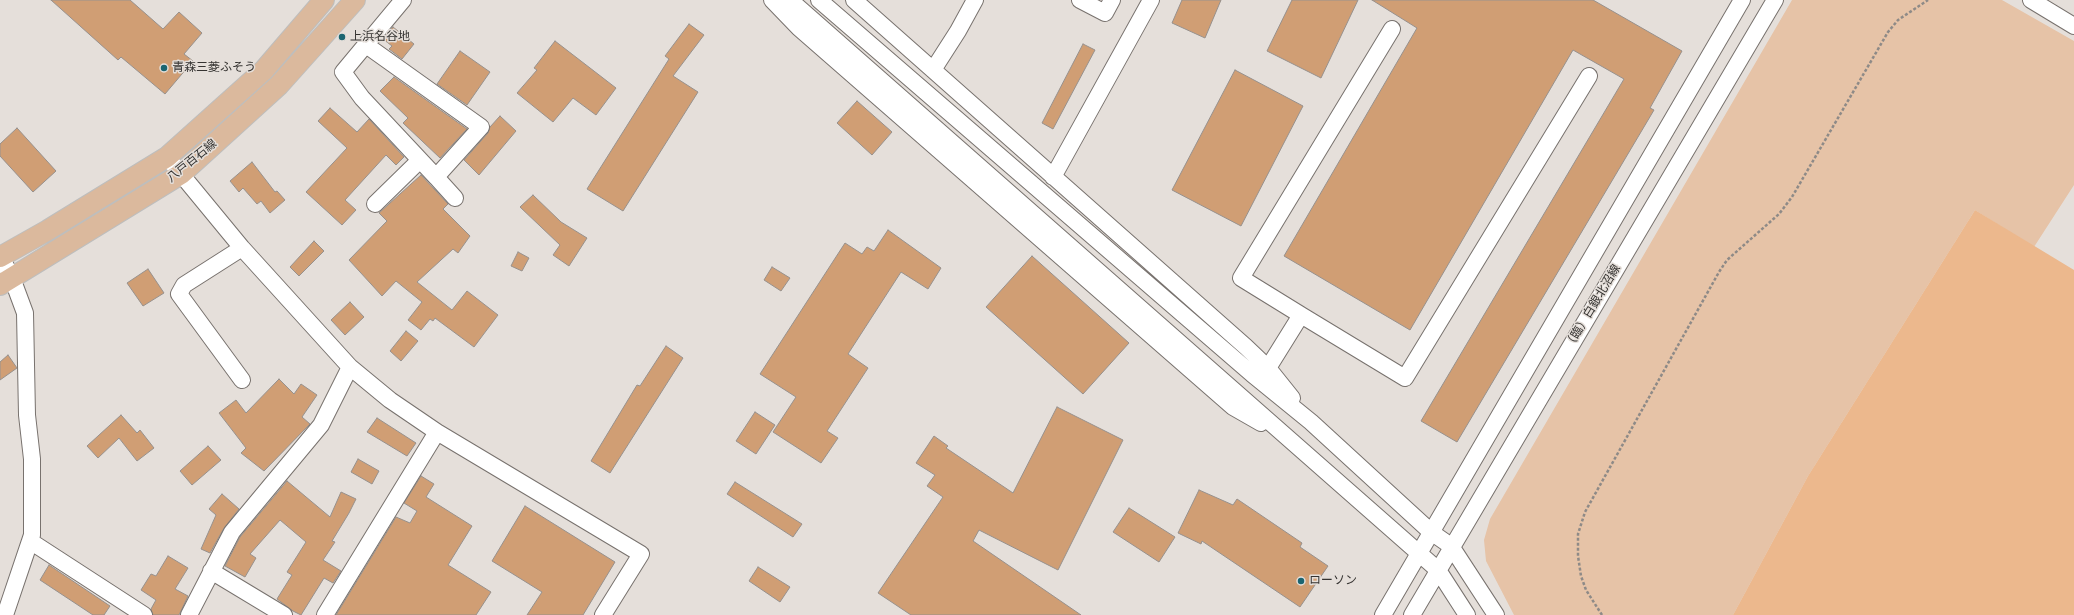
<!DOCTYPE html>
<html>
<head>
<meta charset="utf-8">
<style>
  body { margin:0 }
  canvas { display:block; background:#e5dfda }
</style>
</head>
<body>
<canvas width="2074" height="615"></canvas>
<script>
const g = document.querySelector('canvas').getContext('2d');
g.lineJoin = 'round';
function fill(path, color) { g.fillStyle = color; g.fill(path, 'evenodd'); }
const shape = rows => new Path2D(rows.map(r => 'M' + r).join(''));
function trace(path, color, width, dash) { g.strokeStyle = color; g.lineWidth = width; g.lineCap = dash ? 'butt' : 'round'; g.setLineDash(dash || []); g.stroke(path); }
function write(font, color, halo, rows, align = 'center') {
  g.font = font + ' "Archivo Narrow","Noto Sans JP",sans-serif'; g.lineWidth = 3; g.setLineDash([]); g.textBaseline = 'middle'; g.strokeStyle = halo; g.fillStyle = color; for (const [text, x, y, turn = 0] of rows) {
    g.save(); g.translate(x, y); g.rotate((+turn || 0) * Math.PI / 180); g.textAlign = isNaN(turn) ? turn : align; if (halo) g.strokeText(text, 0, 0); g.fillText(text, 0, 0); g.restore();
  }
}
const green = shape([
  [1792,0,2002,0,2074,41,2074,185,2034,247,1975,210,1808,476,1733,615,1514,615,1486,561,1484,540,1490,519]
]);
const water = shape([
  [1975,210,2074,270,2074,615,1733,615,1808,476]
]);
const building = shape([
  [51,0,130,0,163,29,179,12,202,33,184,54,193,61,165,94,121,57,118,60,51,0],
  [1182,0,1221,0,1205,38,1172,23,1182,0],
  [1292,0,1358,0,1321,78,1267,51,1292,0],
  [1372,0,1593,0,1682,51,1650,108,1654,110,1457,442,1421,421,1624,79,1573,50,1410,330,1284,256,1417,28,1372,0],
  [689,24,704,35,673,76,698,92,623,211,587,189,669,59,665,56,689,24],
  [393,27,414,44,402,59,389,49,392,46,383,39,393,27],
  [555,41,616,88,596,115,573,98,553,122,517,93,537,70,534,68,555,41],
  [1083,44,1095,50,1053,129,1042,123,1083,44],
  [460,51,490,72,467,105,437,84,460,51],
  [1235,70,1303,106,1241,226,1172,190,1235,70],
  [394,77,467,129,440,158,403,123,408,118,380,91,394,77],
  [857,101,892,132,872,155,837,123,857,101],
  [330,108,357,132,369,119,404,157,396,165,386,155,345,200,356,210,342,225,306,192,347,148,318,121,330,108],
  [500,116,516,131,479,175,464,160,488,133,490,127,500,116],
  [17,128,56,171,33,192,0,156,0,144,17,128],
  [252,162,275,192,277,191,285,200,270,213,261,201,257,204,243,188,239,192,230,181,252,162],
  [421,175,448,204,443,209,470,236,458,253,453,249,417,282,452,310,467,291,498,315,474,347,435,318,433,321,430,319,421,330,408,320,422,302,396,281,382,296,349,260,387,221,379,213,421,175],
  [533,195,561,222,587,238,569,266,553,255,560,245,520,207,533,195],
  [888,230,941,268,928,289,901,272,848,354,868,368,827,431,838,438,821,463,773,432,796,397,760,374,845,243,862,254,867,247,874,251,888,230],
  [314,241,324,251,299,276,290,267,314,241],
  [518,252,529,258,522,271,511,266,518,252],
  [1032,256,1129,343,1083,394,986,307,1032,256],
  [772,267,790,278,781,291,764,280,772,267],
  [148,269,164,293,143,306,127,283,148,269],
  [350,302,364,317,345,335,331,320,350,302],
  [406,331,418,341,401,361,390,351,406,331],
  [666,346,683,358,610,473,591,461,637,385,640,386,666,346],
  [8,355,17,368,0,380,0,362,8,355],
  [279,379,294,394,301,384,317,395,302,417,310,424,264,471,241,453,246,448,219,413,236,400,246,413,279,379],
  [1057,407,1123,440,1058,570,979,530,973,541,1081,615,911,615,878,593,943,497,927,486,935,475,916,463,934,436,948,446,946,448,1013,493,1057,407],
  [755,412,775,425,756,454,736,441,755,412],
  [121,415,137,433,140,430,154,448,137,461,119,438,98,458,87,446,121,415],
  [377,418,416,443,407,456,367,432,377,418],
  [208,446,221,460,192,485,180,471,208,446],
  [358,459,379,471,372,484,351,472,358,459],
  [421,476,434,484,426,497,472,526,448,565,491,592,476,615,336,615,396,517,410,523,417,511,404,503,421,476],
  [287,481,330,517,341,492,356,499,349,513,332,541,335,542,323,560,341,571,333,583,324,578,301,615,293,611,277,599,292,575,287,572,306,542,280,520,250,554,256,558,245,577,225,566,240,537,287,481],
  [735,482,802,524,793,537,727,494,735,482],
  [1199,490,1233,505,1237,499,1302,543,1300,547,1328,566,1300,607,1202,541,1201,544,1178,533,1199,490],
  [222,494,239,509,224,528,210,553,201,549,216,515,209,509,222,494],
  [525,506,615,562,583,615,527,615,542,592,492,561,525,506],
  [1129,508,1175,537,1159,562,1113,532,1129,508],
  [168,556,188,568,175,589,188,596,179,615,153,615,151,609,156,600,141,590,151,574,156,576,168,556],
  [49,565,110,606,104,615,93,615,40,580,49,565],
  [758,567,790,587,780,602,749,581,758,567]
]);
const path = shape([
  [1602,615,1586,590,1581,576,1578,556,1578,534,1585,512,1719,272,1727,260,1779,214,1792,197,1888,32,1898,20,1928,0]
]);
const minor = shape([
  [772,0,799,28,1233,407,1261,423],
  [790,0,1438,570,1467,615],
  [819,0,1252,374,1311,422,1431,532,1451,546,1496,615],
  [854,0,1246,347,1268,368,1292,398],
  [1080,0,1105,13,1112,0],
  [2031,0,2074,26],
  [366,45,481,127,436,177,362,98,343,72,403,0],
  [933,70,958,31,975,0],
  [167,157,242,248,350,367,390,400,437,432,641,554,603,615],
  [436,177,455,198],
  [1053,177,1151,0],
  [375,204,420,160],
  [242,248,184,285,179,294,242,380],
  [0,255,12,278,25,313,27,415,32,459,32,535,5,615],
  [1301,315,1241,278,1392,29],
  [1268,368,1301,315,1405,378,1589,76],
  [30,541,144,615],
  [211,571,284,615],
  [189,615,232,532,321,425,350,367],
  [325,615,437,432],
  [1383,615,1742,0],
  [1412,615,1775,0]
]);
const major = shape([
  [0,257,48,230,167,157,264,70,324,0],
  [0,285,181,174,279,85,355,0]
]);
const markers = [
  [342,37,4,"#1b6571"],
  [164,68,4,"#1b6571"],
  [1301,581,4,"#1b6571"]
];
const poiNames = [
  ["上浜名谷地",350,37],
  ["青森三菱ふそう",172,68],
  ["ローソン",1309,581]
];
const streetNames = [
  ["八戸百石線",192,161,-39],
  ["（臨）白銀北沼線",1593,307,-59]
];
fill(green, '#e6c3a7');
fill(water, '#ecb88d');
fill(building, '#d09e74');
trace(building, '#97918d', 1);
trace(minor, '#78726e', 18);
trace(major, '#bebebd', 22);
trace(path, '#8e8a87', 2.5, [3, 2]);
trace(minor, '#fff', 16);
trace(major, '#dbb99d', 20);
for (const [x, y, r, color] of markers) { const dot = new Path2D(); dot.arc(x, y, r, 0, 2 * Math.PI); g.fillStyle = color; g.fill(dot); trace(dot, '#e5dfda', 1.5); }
write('12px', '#353331', '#e5dfda', poiNames, 'left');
write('12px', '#353331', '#e5dfda', streetNames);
</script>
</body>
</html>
